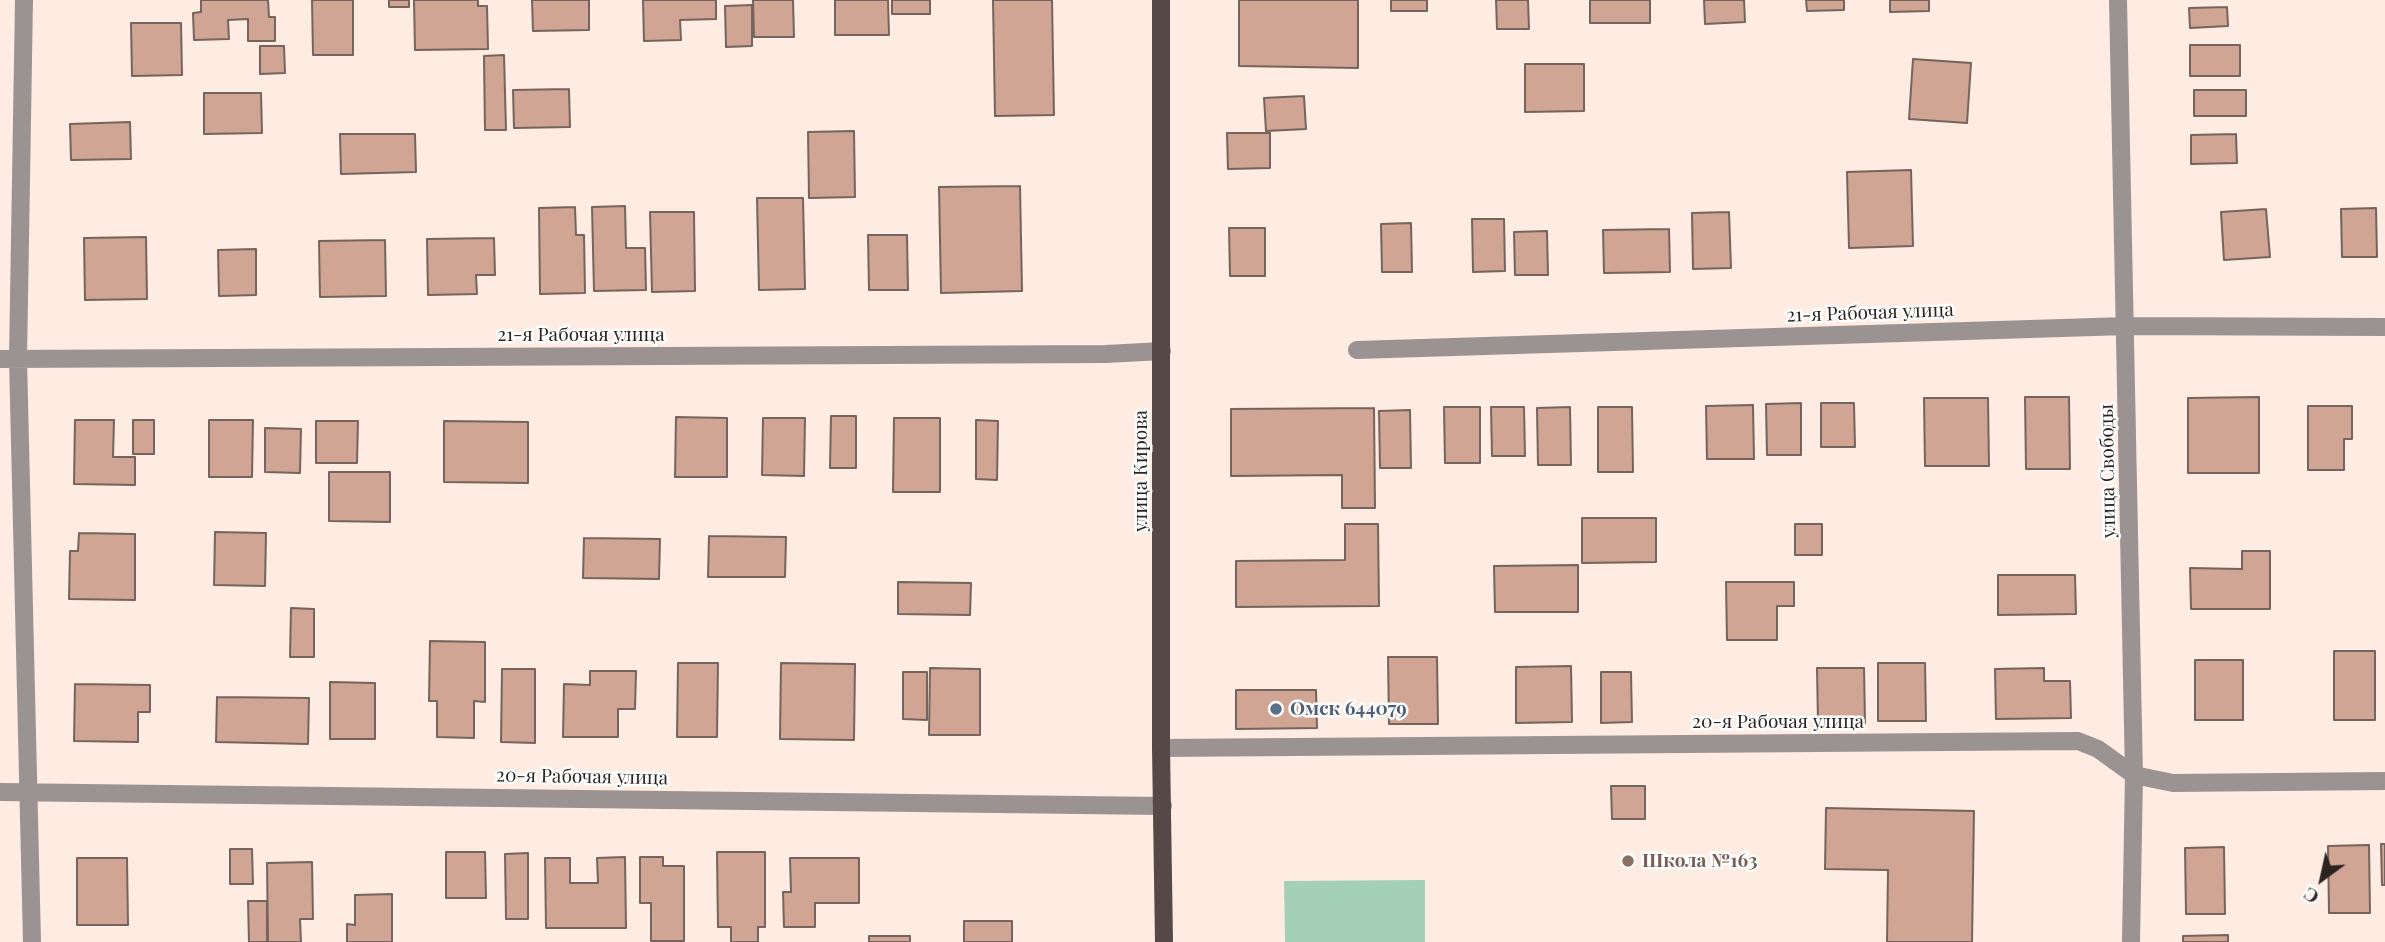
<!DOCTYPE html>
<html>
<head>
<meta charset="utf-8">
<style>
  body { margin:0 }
  #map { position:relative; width:2385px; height:942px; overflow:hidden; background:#feebe1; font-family:"Playfair Display",serif }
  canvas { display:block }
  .north { position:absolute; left:2287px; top:844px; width:70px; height:70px; -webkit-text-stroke:5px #fff; paint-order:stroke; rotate:213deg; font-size:19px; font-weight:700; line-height:28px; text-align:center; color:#2b2420 }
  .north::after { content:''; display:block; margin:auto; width:24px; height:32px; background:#2b2420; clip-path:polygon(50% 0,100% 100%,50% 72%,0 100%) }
</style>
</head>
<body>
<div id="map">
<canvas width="2385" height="942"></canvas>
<div class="north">С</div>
</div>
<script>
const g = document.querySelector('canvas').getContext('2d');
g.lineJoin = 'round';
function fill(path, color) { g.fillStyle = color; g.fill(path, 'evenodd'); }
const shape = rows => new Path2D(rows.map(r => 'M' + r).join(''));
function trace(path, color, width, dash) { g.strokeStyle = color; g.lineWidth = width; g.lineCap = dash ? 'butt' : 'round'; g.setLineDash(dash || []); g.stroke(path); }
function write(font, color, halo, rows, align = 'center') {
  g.font = font + ' "Playfair Display",serif'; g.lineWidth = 5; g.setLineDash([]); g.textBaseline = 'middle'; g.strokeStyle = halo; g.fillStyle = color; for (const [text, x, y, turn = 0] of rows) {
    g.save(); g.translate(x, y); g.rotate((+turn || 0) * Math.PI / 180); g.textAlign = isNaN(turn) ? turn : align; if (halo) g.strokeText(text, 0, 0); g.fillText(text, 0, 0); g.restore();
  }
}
const green = shape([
  [1425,880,1425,942,1285,942,1284,881]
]);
const building = shape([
  [201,0,268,0,269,17,275,17,275,41,248,41,248,19,228,20,229,39,194,40,193,13,201,12,201,0],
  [312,0,353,0,353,55,313,55,312,0],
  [389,0,409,0,409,7,389,7,389,0],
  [414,0,478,0,478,6,487,6,488,49,415,50,414,0],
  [532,0,589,0,589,30,533,31,532,0],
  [643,0,716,0,716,19,680,20,681,40,644,41,643,0],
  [753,0,793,0,794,37,754,37,753,0],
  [835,0,888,0,889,35,835,35,835,0],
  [892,0,930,0,930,14,892,14,892,0],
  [993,0,1052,0,1054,115,995,116,993,0],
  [1239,0,1358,0,1358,68,1239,66,1239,0],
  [1391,0,1427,0,1427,11,1391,11,1391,0],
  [1496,0,1528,0,1529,29,1497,29,1496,0],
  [1590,0,1650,0,1650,23,1590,23,1590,0],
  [1704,0,1744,0,1745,22,1705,24,1704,0],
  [1806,0,1844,0,1844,10,1807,11,1806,0],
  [1890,0,1929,0,1929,11,1890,12,1890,0],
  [752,5,752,46,726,47,725,6,752,5],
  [2227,7,2228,26,2190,28,2189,8,2227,7],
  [131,23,181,23,182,75,132,76,131,23],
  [2190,45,2240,45,2240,76,2190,76,2190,45],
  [260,46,284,46,285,73,260,74,260,46],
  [504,55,506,130,485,130,484,56,504,55],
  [1913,59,1971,63,1967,123,1909,119,1913,59],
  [1525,64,1584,64,1584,111,1525,112,1525,64],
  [569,89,570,127,514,128,513,90,569,89],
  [2194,90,2246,90,2246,116,2194,116,2194,90],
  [204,93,261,93,262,133,204,134,204,93],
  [1304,96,1306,129,1266,131,1264,98,1304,96],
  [130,122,131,159,71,160,70,124,130,122],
  [854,131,855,197,809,198,808,132,854,131],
  [1227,133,1270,133,1270,168,1228,169,1227,133],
  [340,134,415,134,416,172,341,174,340,134],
  [2236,134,2237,163,2191,164,2191,135,2236,134],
  [1911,170,1913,246,1849,248,1847,172,1911,170],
  [1020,186,1022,291,941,293,939,187,1020,186],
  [757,198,803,198,805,289,759,290,757,198],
  [625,206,626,248,645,248,646,290,594,291,592,207,625,206],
  [575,207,576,235,584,235,585,293,540,294,539,208,575,207],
  [2376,208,2377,257,2342,257,2341,209,2376,208],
  [2266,209,2270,257,2224,260,2221,212,2266,209],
  [650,212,694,212,695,291,652,292,650,212],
  [1729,212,1731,268,1693,269,1692,213,1729,212],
  [1472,219,1504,219,1505,271,1473,272,1472,219],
  [1411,223,1412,272,1382,272,1381,224,1411,223],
  [1229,228,1265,228,1265,276,1230,276,1229,228],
  [1669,229,1670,272,1604,273,1603,230,1669,229],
  [1547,231,1548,275,1515,275,1514,232,1547,231],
  [868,235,907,235,908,290,869,290,868,235],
  [146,237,147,299,85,300,84,238,146,237],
  [494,238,495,275,476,275,477,294,428,295,427,239,494,238],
  [385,240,386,296,320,297,319,241,385,240],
  [256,249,256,295,219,296,218,250,256,249],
  [2025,397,2069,397,2070,469,2026,469,2025,397],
  [2259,397,2259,473,2188,473,2188,398,2259,397],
  [1924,398,1988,398,1989,466,1925,466,1924,398],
  [1801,403,1801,455,1767,455,1766,404,1801,403],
  [1821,403,1854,403,1855,447,1821,447,1821,403],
  [1753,405,1754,459,1707,459,1706,406,1753,405],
  [2308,406,2352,406,2352,439,2344,439,2344,470,2308,470,2308,406],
  [1444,407,1480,407,1480,463,1445,463,1444,407],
  [1491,407,1524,407,1525,456,1492,456,1491,407],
  [1570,407,1571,465,1538,465,1537,408,1570,407],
  [1598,407,1632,407,1633,472,1598,472,1598,407],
  [1374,408,1375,508,1342,508,1342,475,1231,476,1231,409,1374,408],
  [1410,410,1411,468,1380,468,1379,411,1410,410],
  [831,416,856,416,856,468,830,468,831,416],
  [676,417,727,418,727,477,675,477,676,417],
  [763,418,805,418,804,476,762,475,763,418],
  [894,418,940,418,940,492,893,492,894,418],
  [75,420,114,420,113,457,135,457,135,485,74,484,75,420],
  [133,420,154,420,154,454,133,454,133,420],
  [209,420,253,420,252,477,209,477,209,420],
  [976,420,998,421,997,480,976,479,976,420],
  [316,421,358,421,357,463,316,463,316,421],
  [444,421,528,422,528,483,444,482,444,421],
  [265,428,301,429,300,473,265,472,265,428],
  [329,472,390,472,390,522,329,521,329,472],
  [1582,518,1656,518,1656,562,1582,563,1582,518],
  [1345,524,1378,524,1379,606,1236,607,1236,561,1345,560,1345,524],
  [1795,524,1822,524,1822,555,1795,555,1795,524],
  [215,532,266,533,265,586,214,585,215,532],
  [79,533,135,534,135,600,69,599,70,551,78,551,79,533],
  [709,536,786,537,785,577,708,577,709,536],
  [584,538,660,539,659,579,583,578,584,538],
  [2242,551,2270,551,2270,609,2191,609,2190,568,2242,569,2242,551],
  [1578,565,1578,612,1495,612,1494,566,1578,565],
  [1998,575,2075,575,2076,614,1998,615,1998,575],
  [898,582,971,583,970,615,898,614,898,582],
  [1726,582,1794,582,1794,606,1777,606,1777,640,1727,640,1726,582],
  [291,608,314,609,314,657,290,657,291,608],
  [430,641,485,642,485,702,474,701,474,738,437,737,437,701,429,701,430,641],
  [2334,651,2375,651,2375,720,2334,720,2334,651],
  [1388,657,1437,657,1438,724,1389,724,1388,657],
  [2195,660,2243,660,2243,720,2195,720,2195,660],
  [678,663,718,663,717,737,677,737,678,663],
  [781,663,855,664,854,740,780,739,781,663],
  [1878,663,1925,663,1926,721,1878,721,1878,663],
  [1571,666,1572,722,1516,723,1516,667,1571,666],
  [930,668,980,669,980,735,929,735,930,668],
  [1817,668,1864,668,1865,723,1818,723,1817,668],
  [2044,668,2044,681,2070,681,2071,718,1996,719,1995,669,2044,668],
  [502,669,535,669,535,743,501,742,502,669],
  [590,671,636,671,635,709,618,709,618,737,563,737,564,684,590,685,590,671],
  [903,672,927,672,927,720,903,719,903,672],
  [1601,672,1631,672,1632,722,1601,723,1601,672],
  [330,682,375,683,375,739,330,739,330,682],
  [75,684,150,685,150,712,138,712,138,742,74,741,75,684],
  [1236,690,1316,690,1317,728,1236,729,1236,690],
  [217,697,309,698,308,744,216,742,217,697],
  [1611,786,1645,786,1645,819,1612,819,1611,786],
  [1826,808,1974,811,1972,942,1887,942,1888,870,1825,869,1826,808],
  [2381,844,2385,844,2385,885,2382,885,2381,844],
  [2369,845,2370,913,2329,913,2328,846,2369,845],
  [2224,847,2225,914,2186,914,2185,848,2224,847],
  [230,849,252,849,253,884,230,884,230,849],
  [446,852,485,852,486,898,446,898,446,852],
  [717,852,765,852,765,927,758,927,758,942,731,942,731,927,718,927,717,852],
  [528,853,528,919,506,919,505,854,528,853],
  [625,857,626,928,546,928,545,858,570,858,570,883,598,883,597,858,625,857],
  [640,857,663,857,663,866,684,866,684,941,651,941,651,903,640,903,640,857],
  [77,858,127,858,128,925,77,925,77,858],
  [790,858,859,858,859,903,815,903,815,927,784,927,783,892,791,892,790,858],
  [312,862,313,919,300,919,301,942,268,942,267,863,312,862],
  [392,894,392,942,347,942,347,924,355,925,355,895,392,894],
  [248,901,267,901,267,942,249,942,248,901],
  [964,921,1012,921,1012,942,964,942,964,921],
  [2228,935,2228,942,2183,942,2183,936,2228,935],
  [869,936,910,936,910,942,869,942,869,936]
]);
const street = shape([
  [24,0,18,359,32,942],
  [2118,0,2134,775,2131,942],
  [1357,350,2126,326,2385,327],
  [0,359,1106,354,1162,351],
  [1161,748,2078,741,2098,749,2134,775,2173,783,2385,781],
  [0,792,1163,806]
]);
const primary = shape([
  [1161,0,1161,748,1164,942]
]);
const markers = [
  [1276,709,7,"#5c6f8a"],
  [1628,861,7,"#8d6e63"]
];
const streetNames = [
  ["21-я Рабочая улица",1870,313,-2],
  ["21-я Рабочая улица",581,335],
  ["улица Кирова",1141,471,-90],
  ["улица Свободы",2108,471,-91],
  ["20-я Рабочая улица",1778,722],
  ["20-я Рабочая улица",582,777,1]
];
const serviceNames = [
  ["Омск 644079",1290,709]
];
const educationNames = [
  ["Школа №163",1642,861]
];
fill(green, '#a4d0b7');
fill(building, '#d0a593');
trace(building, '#75645d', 2);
trace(street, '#9b9292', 18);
trace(primary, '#574848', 18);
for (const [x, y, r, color] of markers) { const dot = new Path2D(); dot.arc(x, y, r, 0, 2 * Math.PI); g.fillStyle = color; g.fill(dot); trace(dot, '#fff', 2.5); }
write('19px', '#2b2420', '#fff', streetNames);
write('bold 19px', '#4e5e75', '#fff', serviceNames, 'left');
write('bold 19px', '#785e54', '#fff', educationNames, 'left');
</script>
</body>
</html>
